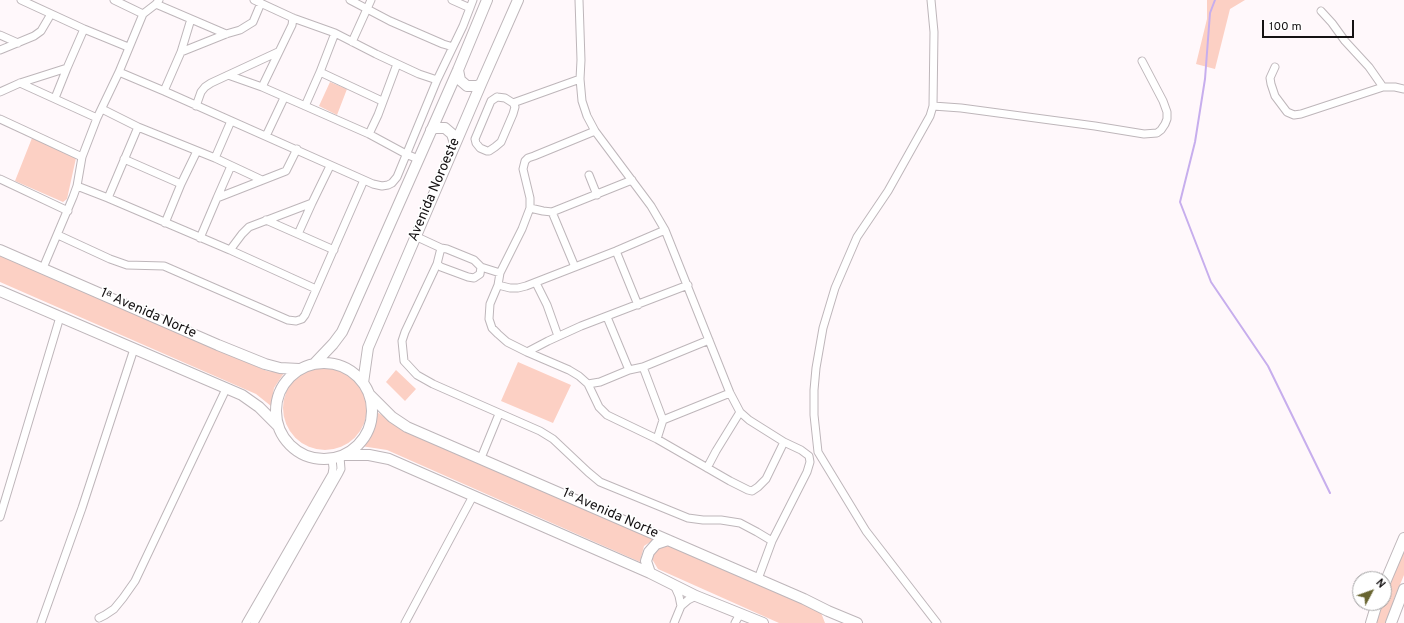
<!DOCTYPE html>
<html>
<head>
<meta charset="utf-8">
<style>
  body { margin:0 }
  #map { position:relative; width:1404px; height:623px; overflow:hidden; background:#fff8fb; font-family:Overpass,sans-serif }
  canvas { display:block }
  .north { position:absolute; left:1352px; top:571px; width:40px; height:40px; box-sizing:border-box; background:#fff; border:1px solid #a1a0a1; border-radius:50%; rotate:49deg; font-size:11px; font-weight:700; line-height:16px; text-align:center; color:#151213 }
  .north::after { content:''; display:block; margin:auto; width:14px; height:18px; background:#686430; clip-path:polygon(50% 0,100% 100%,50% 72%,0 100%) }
  .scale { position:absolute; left:1262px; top:20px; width:92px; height:18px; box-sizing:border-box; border:2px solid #151213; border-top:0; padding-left:5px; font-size:12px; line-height:14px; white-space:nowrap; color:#151213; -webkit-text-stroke:3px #fff; paint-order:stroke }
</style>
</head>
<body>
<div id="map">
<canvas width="1404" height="623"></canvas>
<div class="north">N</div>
<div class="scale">100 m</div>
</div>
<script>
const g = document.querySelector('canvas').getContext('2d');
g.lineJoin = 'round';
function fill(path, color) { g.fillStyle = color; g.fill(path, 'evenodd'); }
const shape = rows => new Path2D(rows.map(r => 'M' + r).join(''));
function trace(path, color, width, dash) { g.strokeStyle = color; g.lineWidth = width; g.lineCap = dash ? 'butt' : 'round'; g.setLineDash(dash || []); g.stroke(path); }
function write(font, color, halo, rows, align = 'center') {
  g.font = font + ' Overpass,sans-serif'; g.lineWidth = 3.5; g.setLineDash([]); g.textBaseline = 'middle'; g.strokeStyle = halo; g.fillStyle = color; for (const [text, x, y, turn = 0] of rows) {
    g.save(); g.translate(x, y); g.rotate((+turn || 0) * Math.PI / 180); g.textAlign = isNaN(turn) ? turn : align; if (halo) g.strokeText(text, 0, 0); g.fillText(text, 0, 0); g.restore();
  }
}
const green = shape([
  [1207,0,1245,0,1230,9,1215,69,1196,64,1207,19],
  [330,82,347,89,337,115,319,106],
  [32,138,76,158,67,199,63,202,15,181],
  [0,254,267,371,284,373,274,388,271,406,256,394,0,282],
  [518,362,571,385,553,423,501,401],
  '283 408a42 42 0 1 1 84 0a42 42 0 1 1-84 0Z',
  [396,370,416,389,405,401,386,382],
  [377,412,400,427,655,539,644,546,640,562,387,450,361,446,375,427],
  [1404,542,1404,575,1394,599,1387,623,1374,623,1378,603,1384,603,1384,589],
  [669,544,820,610,825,623,779,623,658,569,652,559,654,551,659,546]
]);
const stream = shape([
  [1215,0,1210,13,1205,79,1195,142,1180,202,1211,282,1268,366,1330,493]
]);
const street = shape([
  [21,0,84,29,128,47],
  [114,0,143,14],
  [254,0,293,18,335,33,376,54,419,74,437,80],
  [350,0,390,21,443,44,453,47],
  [452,0,470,8],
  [579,0,581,60,580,79,582,101,587,116,595,131,651,206,665,230,730,393,740,412,749,420,784,442,801,450,809,456,810,462,807,472,772,541,758,579],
  [931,0,934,32,933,106,930,116,888,191,857,237,835,288,823,328,816,368,814,390,814,415,818,452,866,531,937,623],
  [156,4,226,34],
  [1321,11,1332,23,1345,41,1369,67,1383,87,1395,87,1404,89],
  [0,35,18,43],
  [352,42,371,0],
  [0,50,34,36,41,31,51,14],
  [181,52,191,19],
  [1275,67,1270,78,1271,84,1275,96,1287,112,1294,115,1301,114,1383,87],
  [119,72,164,91,373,184,382,186,388,185,392,183,397,177,437,80,463,26,473,0],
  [320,72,382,101],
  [228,75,262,87,369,134,406,154,418,159],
  [20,83,97,118],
  [262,87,292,25,293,18],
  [164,91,181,52,226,34,240,30,253,22,261,3],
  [0,92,20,83,67,68],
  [497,97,505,98,513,103,515,107,513,114,501,142,495,147,489,151,487,151,480,148,476,143,475,139,491,101,497,97],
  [55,98,67,68,84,29],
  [513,103,580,79],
  [196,106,201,92,205,87,211,83,278,52],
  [305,106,320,72,335,33],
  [933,106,961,108,1095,126,1144,134,1157,133,1161,130,1165,124,1167,119,1167,112,1163,101,1142,61],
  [102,109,138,127,215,158,262,180],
  [0,119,82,157],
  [595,131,534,156,528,158,525,161,523,169,530,198,530,208,522,229,500,273,498,285,490,304,489,319,492,328,498,334,507,342,527,352,569,370,579,376,588,384,599,407,607,415,657,439,730,481,748,490,752,491,758,487,766,479,784,442],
  [369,134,378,115,397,64],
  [266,136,284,98],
  [215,158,231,121],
  [124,159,181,184],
  [589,175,597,195],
  [0,179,68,211],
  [77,186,108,198,230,250,316,289],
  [108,198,138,127],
  [217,198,231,166],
  [530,208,543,211,552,212,632,180],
  [552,212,575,267],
  [266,220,334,250],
  [165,223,181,184,197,151],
  [298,234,312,203],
  [58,235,110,259,127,265,164,266,288,320,296,321,302,319,305,315,364,180],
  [415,236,441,248],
  [200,238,217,198,286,171,297,149],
  [441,248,447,249,474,260,481,267,480,274,474,278,468,277,441,267,437,264,441,248],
  [230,250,242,234,249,227,312,203,330,166],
  [616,251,638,305],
  [437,264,405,332,402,341,404,361,417,375,433,384,540,431,553,439,588,472,600,482,688,518,703,520,721,520,740,523,757,532,772,541],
  [481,267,500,273],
  [43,268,73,197,77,186,82,157,97,118,119,72,143,14,156,4,159,0],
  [536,283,547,305,558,336],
  [498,285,510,288,518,288,526,286,616,251,665,230],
  [607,317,629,370],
  [527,352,548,341,581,326,688,285],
  [643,367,663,420],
  [588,384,600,382,629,370,643,367,709,340],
  [657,439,663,420,730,393],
  [481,458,499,414],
  [707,468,716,451,740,412],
  [0,517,60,317],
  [675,587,679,596,681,606],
  [99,618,105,615,114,609,123,598,135,581,226,389],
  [41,623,82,508,134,349],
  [246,623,332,474,333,468,332,459],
  [254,623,339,473,341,469,340,457],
  [405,623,473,496],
  [674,623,681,606,688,600,696,596],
  [735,623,740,614]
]);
const secondary = shape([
  [458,70,460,80,467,86,477,86,481,84],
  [431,130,435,128,445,128,452,134,455,143],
  [0,250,218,345,265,364,280,368,299,369],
  [0,291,242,395,259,407,278,426],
  '276 411a48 48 0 1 1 96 0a48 48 0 1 1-96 0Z',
  [314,364,333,344,342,332,348,319,458,70,487,0],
  [363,383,368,348,481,84,518,0],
  [370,395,392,417,407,427,804,599,828,611,857,623],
  [345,455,369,455,389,459,650,573,696,596,763,623],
  [650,573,646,561,649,552,656,544,668,540],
  [1384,585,1404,538],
  [1371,623,1377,603],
  [1391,623,1404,589]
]);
const streetNames = [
  ["Avenida Noroeste",435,190,-67],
  ["1ᵃ Avenida Norte",148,314,24],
  ["1ᵃ Avenida Norte",610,514,24]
];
fill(green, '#fcd0c4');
trace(stream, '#c7aeed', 2);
trace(street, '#beb6ba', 9);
trace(secondary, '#beb6ba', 12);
trace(street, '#fff', 7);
trace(secondary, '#fff', 10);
write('14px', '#151213', '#fff', streetNames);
</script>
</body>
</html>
